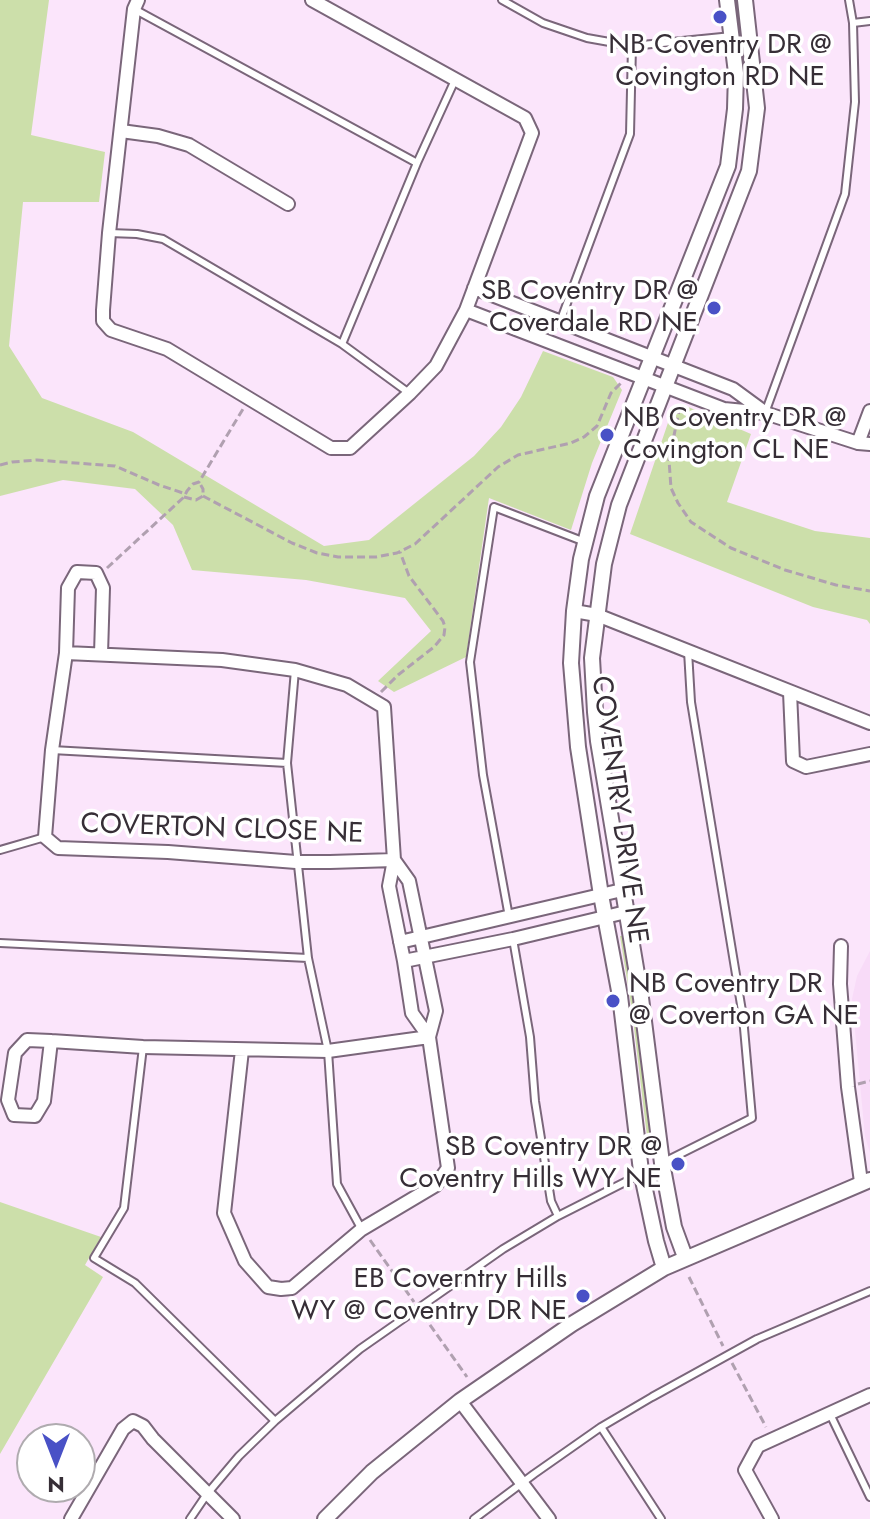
<!DOCTYPE html>
<html>
<head>
<meta charset="utf-8">
<style>
  body { margin:0 }
  #map { position:relative; width:870px; height:1519px; overflow:hidden; background:#fbe5fb; font-family:Jost,sans-serif }
  canvas { display:block }
  .north { position:absolute; left:16px; top:1423px; width:80px; height:80px; box-sizing:border-box; background:#fff; border:2px solid #afabaf; border-radius:50%; rotate:180deg; font-size:22px; font-weight:700; line-height:32px; text-align:center; color:#362e36 }
  .north::after { content:''; display:block; margin:auto; width:28px; height:36px; background:#4951c6; clip-path:polygon(50% 0,100% 100%,50% 72%,0 100%) }
</style>
</head>
<body>
<div id="map">
<canvas width="870" height="1519"></canvas>
<div class="north">N</div>
</div>
<script>
const g = document.querySelector('canvas').getContext('2d');
g.lineJoin = 'round';
function fill(path, color) { g.fillStyle = color; g.fill(path, 'evenodd'); }
const shape = rows => new Path2D(rows.map(r => 'M' + r).join(''));
function trace(path, color, width, dash) { g.strokeStyle = color; g.lineWidth = width; g.lineCap = dash ? 'butt' : 'round'; g.setLineDash(dash || []); g.stroke(path); }
function write(font, color, halo, rows, align = 'center') {
  g.font = font + ' Jost,sans-serif'; g.lineWidth = 7; g.setLineDash([]); g.textBaseline = 'middle'; g.strokeStyle = halo; g.fillStyle = color; for (const [text, x, y, turn = 0] of rows) {
    g.save(); g.translate(x, y); g.rotate((+turn || 0) * Math.PI / 180); g.textAlign = isNaN(turn) ? turn : align; if (halo) g.strokeText(text, 0, 0); g.fillText(text, 0, 0); g.restore();
  }
}
const built = shape([
  [870,951,870,1153,865,1136,852,999,857,976]
]);
const green = shape([
  [0,0,49,0,31,135,105,152,99,202,23,202,9,346,42,398,133,432,324,546,369,540,474,456,501,427,521,397,543,351,613,377,622,390,592,463,571,530,489,498,466,657,394,692,378,681,431,631,405,598,306,580,192,570,173,525,135,489,63,480,0,496],
  [686,406,751,434,727,502,815,531,870,538,870,624,867,620,813,607,630,534,671,414],
  [620,936,625,936,636,1001,653,1143,648,1145,632,1011],
  [0,1202,101,1237,85,1265,103,1277,0,1454]
]);
const path = shape([
  [680,406,669,460,671,488,678,503,691,522,731,548,785,570,836,585,870,591],
  [0,465,12,462,37,460,115,466,159,485,186,494],
  [203,496,292,543,317,553,338,557,376,557,397,553,415,544,498,467,518,455,571,443,584,437,597,426,611,393,621,383],
  [184,497,196,500,203,496,203,489,199,482],
  [107,568,184,497,187,491,193,484,199,482,243,409],
  [381,692,398,675,434,647,444,635,445,627,443,621,409,576,400,552],
  [858,1084,870,1081],
  [370,1240,414,1302],
  [689,1277,723,1346],
  [423,1315,467,1377],
  [732,1363,766,1427]
]);
const service = shape([
  [502,0,543,23,587,38,632,46,732,36],
  [134,9,417,163],
  [853,23,870,21],
  [109,233,137,234,163,239,342,344,409,393],
  [560,322,630,134,632,46],
  [342,344,417,163,455,80],
  [765,413,845,194,855,102,853,23,849,0],
  [295,670,287,763,308,958,328,1051,337,1184,361,1228],
  [52,750,287,763],
  [0,850,45,837],
  [509,917,483,775,470,662,494,507,585,542],
  [513,939,530,1037,535,1101,551,1201,558,1216],
  [0,943,308,958],
  [143,1047,124,1208,94,1258,135,1283,275,1421],
  [662,1163,752,1118,743,1017,691,702,688,651],
  [830,1414,870,1497],
  [601,1427,661,1519],
  [190,1519,207,1494,239,1456,275,1421,360,1349,503,1249,558,1216,629,1180,641,1171],
  [474,1519,534,1474,601,1427,652,1397,757,1339,870,1291]
]);
const minor = shape([
  [138,0,134,9,109,233,103,310,103,321,111,330,167,349,331,448,350,448,410,393,436,366,466,310,532,133,525,118,312,0],
  [121,131,158,136,189,145,288,204],
  [474,288,733,389,763,411],
  [466,310,724,409,765,413,858,443,870,444],
  [858,443,870,411],
  [574,611,597,615,870,723],
  [66,653,68,588,77,572,96,573,103,588,101,654],
  [790,692,793,761,806,767,870,754],
  [394,860,330,862,296,862,168,852,58,848,45,837,52,750,66,653,222,660,295,670,347,685,384,707,394,860,389,886,404,961,412,1013,429,1037],
  [400,942,622,890],
  [841,946,840,984,848,1087,861,1182],
  [404,961,513,939,626,912],
  [51,1041,44,1101,35,1116,14,1115,8,1100,15,1053,27,1040,51,1041,143,1047,328,1051,429,1037],
  [242,1050,224,1213,245,1261,268,1287,281,1289,292,1288,362,1229,436,1185,448,1168,429,1037,436,1011,409,881,394,860],
  [460,1401,549,1519],
  [71,1519,123,1429,133,1421,143,1426,153,1439,233,1519],
  [772,1519,745,1470,758,1446,870,1395]
]);
const tertiary = shape([
  [685,1257,674,1227,662,1163,641,998,598,741,595,712,592,658,604,564,619,505,749,171,757,108,745,0],
  [664,1268,656,1241,641,1171,620,996,601,895,578,747,571,663,574,611,581,559,597,496,728,166,735,109,736,73,727,0],
  [325,1519,372,1472,460,1401,572,1324,664,1268,870,1180]
]);
const markers = [
  [720,17,8,"#4951c6"],
  [714,308,8,"#4951c6"],
  [607,435,8,"#4951c6"],
  [613,1001,8,"#4951c6"],
  [678,1164,8,"#4951c6"],
  [583,1296,8,"#4951c6"]
];
const poiNames = [
  ["NB Coventry DR @",720,46,"center"],
  ["Covington RD NE",720,78,"center"],
  ["SB Coventry DR @",698,292],
  ["Coverdale RD NE",698,324],
  ["NB Coventry DR @",623,419,"left"],
  ["Covington CL NE",623,451,"left"],
  ["NB Coventry DR",629,985,"left"],
  ["@ Coverton GA NE",629,1017,"left"],
  ["SB Coventry DR @",662,1148],
  ["Coventry Hills WY NE",662,1180],
  ["EB Coverntry Hills",567,1280],
  ["WY @ Coventry DR NE",567,1312]
];
const streetNames = [
  ["COVENTRY DRIVE NE",618,810,82],
  ["COVERTON CLOSE NE",222,830,2]
];
fill(built, '#f8dbf8');
fill(green, '#ccdfaa');
trace(service, '#7a667a', 10);
trace(minor, '#7a667a', 16);
trace(tertiary, '#7a667a', 18);
trace(path, '#b0a0b0', 3, [8, 4]);
trace(service, '#fff', 6);
trace(minor, '#fff', 12);
trace(tertiary, '#fff', 14);
for (const [x, y, r, color] of markers) { const dot = new Path2D(); dot.arc(x, y, r, 0, 2 * Math.PI); g.fillStyle = color; g.fill(dot); trace(dot, '#fff', 3); }
write('28px', '#362e36', '#fff', poiNames, 'right');
write('28px', '#362e36', '#fff', streetNames);
</script>
</body>
</html>
